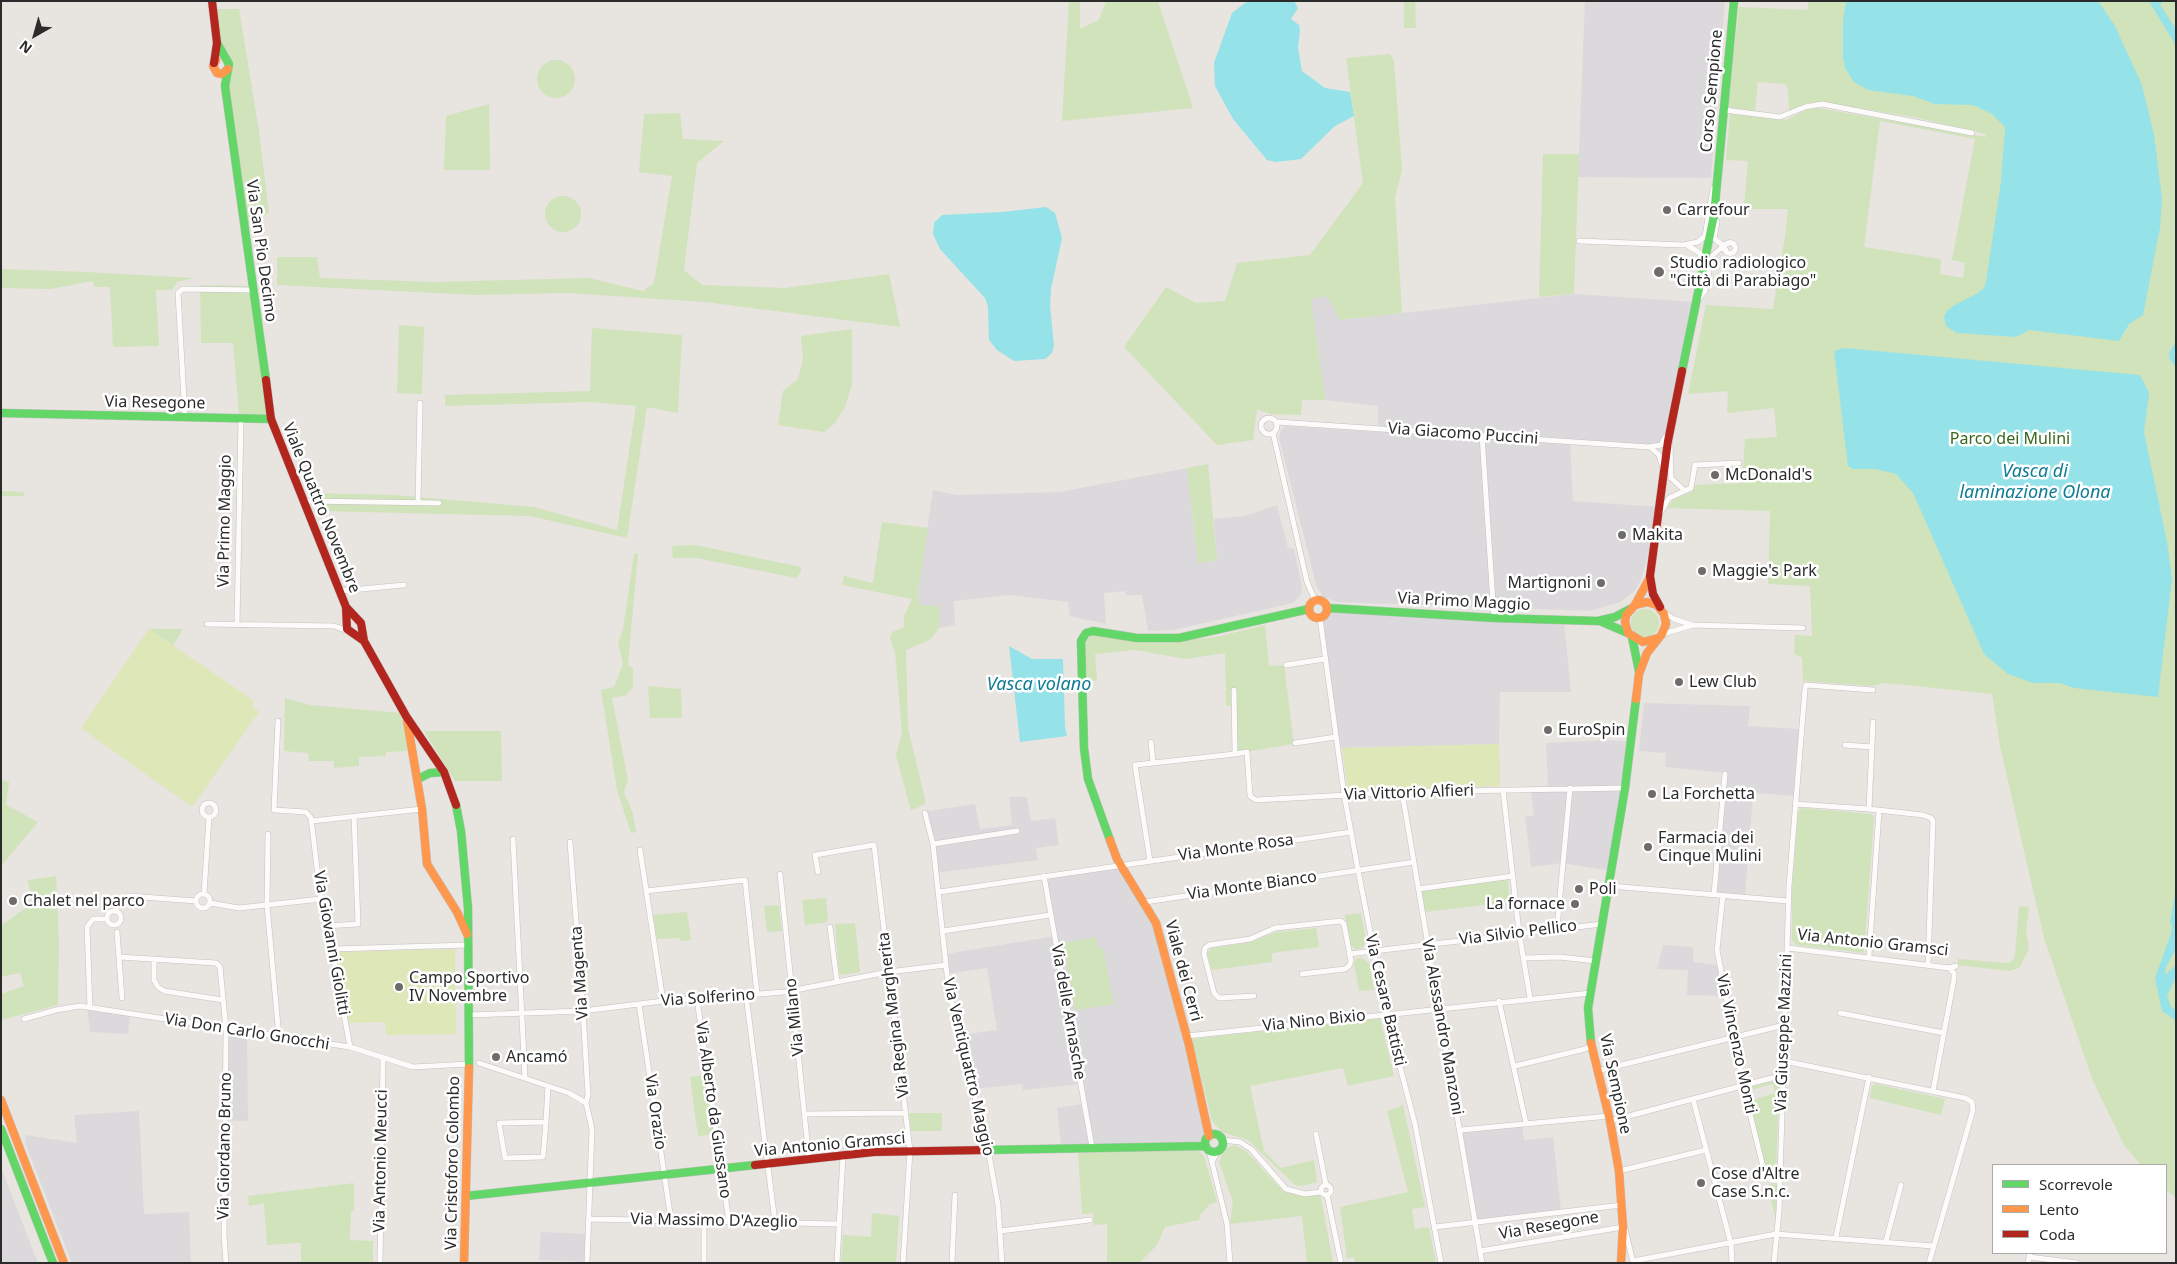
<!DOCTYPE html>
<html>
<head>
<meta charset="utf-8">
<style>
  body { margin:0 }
  #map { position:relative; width:2177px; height:1264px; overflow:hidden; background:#e8e4e0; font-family:"Noto Sans",sans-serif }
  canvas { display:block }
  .frame { position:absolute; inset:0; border:2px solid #2b2b2b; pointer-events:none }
  .legend { position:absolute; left:1992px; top:1164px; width:175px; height:90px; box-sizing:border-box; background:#fff; border:1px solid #aaa; margin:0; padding:6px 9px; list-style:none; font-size:15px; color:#2b2b2b }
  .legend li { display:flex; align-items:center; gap:10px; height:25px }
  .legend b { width:25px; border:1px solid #aaa }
  .north { position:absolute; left:10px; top:10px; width:50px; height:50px; -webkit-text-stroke:4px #fff; paint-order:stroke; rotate:218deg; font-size:14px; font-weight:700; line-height:20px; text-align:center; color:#2b2b2b }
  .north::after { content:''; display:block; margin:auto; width:18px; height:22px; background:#2b2b2b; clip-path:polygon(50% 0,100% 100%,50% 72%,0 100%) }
</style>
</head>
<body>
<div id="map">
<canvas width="2177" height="1264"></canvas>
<div class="frame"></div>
<ul class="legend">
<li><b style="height:6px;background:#63d668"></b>Scorrevole</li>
<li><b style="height:6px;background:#ff974d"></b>Lento</li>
<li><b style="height:6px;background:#b3261e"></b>Coda</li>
</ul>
<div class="north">N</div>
</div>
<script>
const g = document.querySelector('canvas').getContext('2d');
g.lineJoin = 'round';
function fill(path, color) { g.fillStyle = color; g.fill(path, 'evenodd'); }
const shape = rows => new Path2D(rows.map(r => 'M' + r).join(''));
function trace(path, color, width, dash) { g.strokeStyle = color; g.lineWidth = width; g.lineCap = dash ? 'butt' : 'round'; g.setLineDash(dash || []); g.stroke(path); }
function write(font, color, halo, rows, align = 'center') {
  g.font = font + ' "Noto Sans",sans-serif'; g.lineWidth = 5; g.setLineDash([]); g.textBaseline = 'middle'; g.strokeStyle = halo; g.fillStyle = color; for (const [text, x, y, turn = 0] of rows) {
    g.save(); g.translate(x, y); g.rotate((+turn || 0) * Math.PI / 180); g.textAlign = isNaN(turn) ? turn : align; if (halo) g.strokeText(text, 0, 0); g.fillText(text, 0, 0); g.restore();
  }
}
const industrial = shape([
  [1585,1,1725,1,1711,178,1578,177],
  [1574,294,1697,302,1667,448,1570,443,1573,501,1659,507,1642,578,1634,592,1620,602,1590,611,1337,602,1324,597,1317,588,1279,438,1281,430,1285,426,1378,432,1378,406,1325,400,1311,299,1327,296,1341,320],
  [1187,468,1198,563,1217,560,1214,519,1245,516,1277,505,1288,548,1294,549,1302,587,1301,595,1293,603,1173,630,1148,631,1142,595,1126,595,1125,591,1104,593,1106,624,1070,616,1068,602,1010,595,954,601,955,625,939,628,939,606,920,605,918,590,933,490,957,495,1059,492],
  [1329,611,1564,621,1571,692,1500,692,1499,744,1339,748,1321,619],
  [1644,703,1750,706,1748,726,1799,729,1794,796,1756,793,1753,795,1745,895,1717,893,1727,773,1665,767,1666,753,1639,751],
  [1608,740,1630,742,1625,787,1548,787,1546,743],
  [1624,789,1611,871,1562,863,1531,867,1525,816,1534,816,1531,790],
  [1009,797,1027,797,1031,821,1055,818,1059,845,1036,848,1038,860,935,873,931,844,922,812,975,804,980,829,1012,825],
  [1120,866,1149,911,1188,1045,1207,1136,1204,1141,1187,1145,1061,1146,1057,1108,1083,1104,1079,1084,1023,1090,1022,1084,974,1089,960,1035,997,1030,987,968,947,974,946,954,1055,936,1044,877],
  [1663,945,1693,947,1693,962,1719,965,1725,996,1687,995,1688,970,1657,969],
  [87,1008,130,1016,128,1034,90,1032],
  [225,1031,247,1034,248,1121,223,1120],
  [139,1111,144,1214,189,1212,191,1263,72,1263,26,1145,25,1135,77,1143,74,1115],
  [1522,1124,1524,1140,1553,1137,1561,1211,1477,1222,1462,1131],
  [1,1168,38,1263,1,1263],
  [541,1232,587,1234,586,1262,539,1260]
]);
const green = shape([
  [1069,1,1080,1,1080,29,1099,20,1106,1,1158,1,1193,108,1062,121],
  [1404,1,1415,1,1416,28,1404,28],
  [1809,1,2176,1,2176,1198,2166,1190,2166,1165,2141,1165,2124,1145,2093,1081,2044,938,2000,746,1992,694,1906,685,1884,683,1873,686,1803,681,1802,658,1794,654,1795,635,1812,636,1810,586,1768,584,1770,511,1667,508,1674,499,1692,492,1695,485,1742,483,1745,439,1777,437,1774,408,1727,413,1728,391,1688,394,1706,305,1773,309,1785,236,1788,209,1752,209,1744,206,1748,161,1726,160,1730,113,1786,120,1812,107,1986,137,1985,134,1914,117,1820,102,1807,103,1789,111,1788,89,1785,84,1758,82,1755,111,1731,109,1728,105,1739,7,1807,10],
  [1880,121,1975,139,1952,260,1965,263,1963,278,1940,274,1941,259,1864,247],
  [216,9,239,9,259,131,269,213,246,225],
  [1390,54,1394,61,1402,170,1395,197,1402,313,1340,320,1327,296,1311,299,1325,400,1302,400,1301,415,1270,414,1257,409,1253,440,1217,445,1124,347,1166,287,1196,303,1225,301,1237,263,1310,255,1363,183,1346,58],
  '537 79a19 19 0 1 1 38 0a19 19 0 1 1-38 0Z',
  [489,104,490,170,444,170,446,116],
  [680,113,683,139,724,141,697,163,684,270,702,285,785,288,889,274,900,327,705,302,568,293,475,295,277,285,277,257,317,257,320,278,434,282,589,278,643,291,654,283,672,176,639,172,644,114],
  [1543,154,1579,154,1574,294,1539,297],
  '545 214a18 18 0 1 1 36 0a18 18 0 1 1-36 0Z',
  [1,269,86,272,195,278,177,282,172,290,156,290,159,346,113,347,110,287,95,287,92,281,51,289,1,288],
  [200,285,249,286,267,415,239,414,233,343,201,343],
  [399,325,424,327,422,394,397,393],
  [592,328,682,335,678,413,647,407,627,538,530,516,319,511,312,493,394,495,534,507,617,530,636,406,591,402,445,406,445,395,590,391],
  [852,329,852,385,845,407,834,424,824,432,778,425,783,391,798,379,803,359,801,336],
  [1208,464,1217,560,1198,563,1187,468],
  [1,491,24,492,24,496,1,496],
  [882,522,928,528,918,590,920,605,939,606,939,628,931,639,906,650,908,728,926,803,911,811,896,755,902,732,895,652,890,638,892,632,904,627,904,616,912,599,842,585,844,576,873,583],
  [695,545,801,567,801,572,796,578,697,558,673,558,672,546],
  [638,553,628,665,633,668,633,687,626,695,612,698,628,780,624,792,633,814,636,832,631,833,617,790,601,690,614,687,623,664,618,642,623,630,634,554],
  '1631 623a14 14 0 1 1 28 0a14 14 0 1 1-28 0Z',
  [1265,625,1269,666,1284,665,1294,744,1233,754,1232,706,1226,706,1225,653,1186,659,1135,650,1095,654,1097,680,1085,683,1084,642,1093,634,1137,641,1167,642,1216,637],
  [149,629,183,629,173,645],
  [648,686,681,689,682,718,650,718],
  [285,698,310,705,401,713,408,751,386,752,386,756,359,757,359,766,334,768,334,761,309,761,308,753,284,751],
  [424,731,501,731,502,781,455,781],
  [1,780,9,782,6,805,38,822,1,866],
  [1802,808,1871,814,1874,818,1864,953,1796,945,1792,940,1792,890,1798,811],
  [56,876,59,942,58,1005,1,1020,1,994,24,986,20,973,1,977,1,926,32,903,28,880],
  [1508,879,1509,902,1425,912,1422,891],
  [826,898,828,920,824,923,805,925,802,900],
  [779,905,782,931,767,932,764,906],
  [2019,906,2029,907,2026,930,2029,949,2020,967,2009,971,1958,965,1958,959,2008,963,2013,960,2015,955],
  [687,912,691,940,681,941,678,938,657,939,653,915],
  [1361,913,1366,941,1363,947,1356,950,1350,944,1345,915],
  [855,923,860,972,841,975,839,973,835,924],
  [1316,928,1319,947,1272,953,1272,962,1212,970,1207,953,1212,948,1252,942,1276,932],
  [1096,937,1098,949,1103,948,1114,1004,1075,1010,1063,943],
  [1361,957,1369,963,1374,990,1359,991,1354,964,1356,959],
  [1380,1018,1394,1076,1348,1086,1343,1068,1250,1086,1264,1151,1281,1168,1314,1160,1317,1182,1301,1186,1295,1185,1248,1140,1222,1132,1212,1121,1192,1039],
  [704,1075,714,1134,698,1136,690,1077],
  [1774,1081,1779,1084,1776,1175,1766,1174,1750,1101,1775,1093,1773,1084,1751,1090,1752,1094,1748,1095,1747,1090,1749,1087],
  [1876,1084,1945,1099,1941,1115,1870,1098,1872,1086],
  [1403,1105,1425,1207,1412,1209,1415,1229,1429,1227,1436,1263,1355,1263,1354,1257,1347,1258,1340,1207,1408,1192,1387,1111],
  [909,1113,942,1113,942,1131,911,1131],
  [1234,1145,1246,1151,1283,1191,1305,1197,1320,1194,1333,1262,1307,1263,1302,1216,1230,1224,1233,1202,1219,1162,1224,1150],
  [1197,1150,1204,1156,1217,1202,1210,1204,1200,1215,1199,1220,1165,1227,1157,1245,1139,1263,1107,1263,1107,1224,1094,1225,1093,1213,1082,1214,1078,1152],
  [354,1183,354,1211,351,1211,350,1240,373,1241,373,1263,301,1263,301,1243,267,1245,264,1203,249,1206,248,1196],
  [1772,1184,1777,1185,1776,1219,1767,1185],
  [872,1213,899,1216,896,1263,841,1263,843,1235,871,1237]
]);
const pitch = shape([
  [149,629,254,701,252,706,259,712,192,807,81,728],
  [1499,744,1500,786,1348,790,1342,748],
  [455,949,456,1034,386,1035,385,1022,348,1023,337,952]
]);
const water = shape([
  [1252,1,1294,1,1298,8,1291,19,1299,25,1300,30,1298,48,1302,71,1325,88,1350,92,1354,116,1335,126,1301,159,1276,162,1267,160,1233,119,1215,86,1214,63,1232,13,1245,3],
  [1846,1,2098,1,2115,26,2142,85,2154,135,2162,199,2160,228,2143,315,2129,324,2119,341,2029,330,2016,337,1957,333,1946,326,1944,316,1947,311,1953,306,1978,293,1984,288,1986,282,2001,182,2005,127,1992,114,1973,105,1935,104,1913,96,1868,90,1854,82,1845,68,1843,58,1843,22],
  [2149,1,2164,1,2160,5,2176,29,2176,46],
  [1046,207,1055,213,1062,238,1051,289,1050,306,1054,345,1052,353,1045,359,1014,361,997,350,989,340,988,307,985,298,940,249,933,234,934,223,942,215,1002,212],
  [2176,341,2176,367,2170,360,2169,353],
  [1844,348,2140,375,2149,393,2144,432,2167,542,2172,579,2158,697,2074,688,2060,683,2033,683,2008,674,1984,654,1913,493,1896,474,1876,469,1853,469,1848,466,1834,351],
  [1009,646,1032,659,1063,659,1065,727,1067,736,1020,742],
  [2176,889,2176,949,2166,967,2165,975,2176,965,2176,977,2167,996,2171,1007,2176,1010,2176,1021,2162,1011,2155,978,2171,934,2172,926,2170,922]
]);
const street = shape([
  [1724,110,1780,117,1805,107,1822,104,1972,133],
  [1717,222,1714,238,1722,245,1727,244],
  [1579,241,1683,245,1698,242,1705,236,1713,189],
  '1724.5 248a5.5 5.5 0 1 1 11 0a5.5 5.5 0 1 1-11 0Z',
  [1688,246,1700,253,1700,262],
  [1698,300,1705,291,1712,256,1721,248,1726,250],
  [185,417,178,293,183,289,253,290],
  '1261 426a8 8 0 1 1 16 0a8 8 0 1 1-16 0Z',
  [1277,422,1649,447,1661,445,1665,437],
  [1273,433,1307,582,1315,600],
  [1482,435,1494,618],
  [1670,444,1671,478,1684,490],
  [1650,447,1659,455,1663,468],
  [304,501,439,503],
  [418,503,420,403],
  [1661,512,1669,498,1691,488,1695,465,1739,463],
  [340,591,404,585],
  [1664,612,1674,619,1690,624],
  [1320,618,1344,794,1358,870,1386,1013,1415,1124,1441,1263],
  [207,624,334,626,348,631],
  [237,625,241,419],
  [1663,634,1693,625,1803,628],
  [1286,665,1325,659],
  [278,721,274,810,306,812,311,818,323,918,332,949,350,1047],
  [1151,742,1153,762],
  [1295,743,1336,737],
  [1845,745,1872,747],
  [1235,754,1247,752,1250,796,1256,800,1402,792,1625,788],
  [1503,790,1519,932,1530,998],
  [1402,792,1482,1263],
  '202 810a7 7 0 1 1 14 0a7 7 0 1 1-14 0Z',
  [1795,804,1869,809,1923,815,1931,818,1933,821,1928,965],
  [1869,809,1873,722],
  [925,813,933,844,949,993,988,1149,998,1205,1002,1263],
  [312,821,422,809],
  [268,834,267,905,279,1037],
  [513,839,525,1078],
  [570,842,583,1011,588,1095,586,1103],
  [933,844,1017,831],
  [640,850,663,1001],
  [1150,861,1135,765,1235,754,1234,690],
  [818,872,815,855,874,845,910,1151,903,1263],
  [780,874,809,1160],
  [1044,876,1092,1147],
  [1610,886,1788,901],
  [1418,889,1513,876],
  [646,891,745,880,757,994],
  [939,892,1351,832],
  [204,894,209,817],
  [1714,894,1725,774],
  '196 901a7 7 0 1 1 14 0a7 7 0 1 1-14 0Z',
  [1723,895,1717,950,1743,1085,1765,1175,1771,1180,1780,1181],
  [1145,902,1414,862],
  [210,903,239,908,321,899],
  '107 918a7 7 0 1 1 14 0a7 7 0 1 1-14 0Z',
  [116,912,117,903,129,896,196,901],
  [325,926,358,924,354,816],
  [830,927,837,982],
  [1557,928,1570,788],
  [943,931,1050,915],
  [117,932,122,998],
  [1788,948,1949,968,1956,966],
  [332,949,468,945],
  [1349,954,1602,924],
  [1869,956,1879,811],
  [119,957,216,963,220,967,226,1029,224,1235,226,1263],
  [1524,958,1559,957,1596,961],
  [154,959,154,980,158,987,164,991,223,1000],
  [746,995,775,1222],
  [1254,996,1219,998,1214,993,1204,954,1205,948,1209,945,1250,939,1275,928,1341,921,1344,924,1351,961,1349,966,1345,969,1302,974],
  [697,999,729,1222],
  [1499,1001,1526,1123],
  [639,1004,671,1220],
  [90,1008,87,927,93,919,107,919],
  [1840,1013,1944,1033],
  [469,1015,583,1011,663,1001,785,992,888,972,946,965],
  [24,1019,56,1010,80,1006,350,1047,413,1067,469,1064],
  [1187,1036,1591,993],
  [1784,1061,1965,1098,1972,1102,1973,1110,1929,1263],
  [479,1063,569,1093,586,1103,592,1129,587,1263],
  [1515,1066,1585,1049,1591,1046],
  [1597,1071,1784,1025],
  [1933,1091,1954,979,1954,973,1949,968],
  [1693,1099,1731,1244,1732,1263],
  [805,1114,905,1113],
  [1610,1121,1783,1075],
  [546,1122,499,1123,505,1158,543,1157,546,1122,548,1086],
  [1461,1130,1609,1116],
  [1316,1134,1326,1185],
  [1223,1140,1240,1142,1251,1149,1286,1189,1305,1194,1321,1192],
  [1209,1150,1227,1224,1230,1263],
  [1213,1160,1218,1151],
  [1619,1171,1706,1150],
  '1321 1190a5 5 0 1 1 10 0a5 5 0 1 1-10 0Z',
  [1327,1195,1341,1263],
  [589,1219,839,1224],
  [1435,1227,1622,1205],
  [1625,1229,1633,1262],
  [1000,1231,1090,1220],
  [1836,1237,1869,1077],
  [1886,1241,1901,1185],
  [1480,1251,1623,1227],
  [2029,1257,2077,1263],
  [1633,1261,1776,1234,1933,1246],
  [380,1263,383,1058],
  [704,1263,704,1221],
  [837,1263,843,1156],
  [952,1263,955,1195],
  [1774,1263,1779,1211,1789,886,1805,689,1806,685,1873,690],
  [2028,1263,2030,1253]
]);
const fast = shape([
  [217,43,229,64,225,86,266,380],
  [1682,371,1714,215,1734,1],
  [1,413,271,419],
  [1328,608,1494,618,1598,621,1615,617,1630,609],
  [1600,621,1628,633],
  [1632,637,1639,671],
  [418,779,430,773,444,772],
  [456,805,461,831,468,908,469,1068],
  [1110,840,1088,779,1084,748,1081,641,1086,633,1093,631,1137,638,1179,638,1309,609],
  [1591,1043,1588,1008,1625,788,1636,699],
  [1,1129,53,1263],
  '1205 1143a9 9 0 1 1 18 0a9 9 0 1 1-18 0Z',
  [987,1150,1206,1146],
  [466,1196,755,1165]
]);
const slow = shape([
  [216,60,213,66,217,73,222,74,228,69],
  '1309 609a9 9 0 1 1 18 0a9 9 0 1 1-18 0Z',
  [1635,605,1650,577],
  [1636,699,1639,674,1647,653,1662,634,1666,624,1664,614,1657,605,1647,602,1635,605,1626,615,1625,622,1628,633,1643,642,1658,638],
  [407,720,422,809,427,864,457,912,467,934],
  [1110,840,1117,859,1156,923,1189,1045,1209,1136],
  [1591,1043,1610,1121,1619,1171,1623,1227,1621,1263],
  [1,1100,64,1263],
  [464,1263,469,1068]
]);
const jam = shape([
  [212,1,217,43,214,63],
  [266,380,271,419,346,607,347,629,364,641],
  [346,607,361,623,364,641,406,716,444,772,456,805],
  [1660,607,1653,594,1650,576,1668,441,1682,371],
  [755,1165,874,1152,987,1150]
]);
const markers = [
  [1667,210,5,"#6d6c6a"],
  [1659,272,6,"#6d6c6a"],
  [1715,475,5,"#6d6c6a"],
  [1622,535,5,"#6d6c6a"],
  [1702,571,5,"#6d6c6a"],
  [1601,583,5,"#6d6c6a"],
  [1679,682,5,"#6d6c6a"],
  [1548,730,5,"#6d6c6a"],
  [1652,794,5,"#6d6c6a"],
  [1648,847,5,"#6d6c6a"],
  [1579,889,5,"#6d6c6a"],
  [13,901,5,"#6d6c6a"],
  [1575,904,5,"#6d6c6a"],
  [399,987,5,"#6d6c6a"],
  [496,1057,5,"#6d6c6a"],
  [1701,1183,5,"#6d6c6a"]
];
const streetNames = [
  ["Corso Sempione",1712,91,-85],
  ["Via San Pio Decimo",261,251,82],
  ["Via Resegone",155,403,1],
  ["Via Giacomo Puccini",1463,434,4],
  ["Viale Quattro Novembre",321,508,68],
  ["Via Primo Maggio",225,521,-89],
  ["Via Primo Maggio",1464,602,3],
  ["Via Vittorio Alfieri",1409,793,-2],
  ["Via Monte Rosa",1236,848,-8],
  ["Via Monte Bianco",1252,886,-8],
  ["Via Silvio Pellico",1518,933,-7],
  ["Via Giovanni Giolitti",331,943,80],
  ["Via Antonio Gramsci",1873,943,6],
  ["Viale dei Cerri",1183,971,75],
  ["Via Magenta",580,973,-94],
  ["Via Solferino",708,998,-4],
  ["Via Cesare Battisti",1385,1000,77],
  ["Via delle Arnasche",1068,1012,80],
  ["Via Regina Margherita",894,1015,-97],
  ["Via Milano",795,1017,-96],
  ["Via Nino Bixio",1314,1021,-6],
  ["Via Alessandro Manzoni",1442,1027,80],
  ["Via Don Carlo Gnocchi",247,1032,9],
  ["Via Giuseppe Mazzini",1784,1033,-88],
  ["Via Vincenzo Monti",1736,1044,78],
  ["Via Ventiquattro Maggio",968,1067,77],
  ["Via Sempione",1615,1084,78],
  ["Via Alberto da Giussano",713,1110,82],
  ["Via Orazio",655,1112,82],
  ["Via Antonio Gramsci",830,1145,-5],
  ["Via Giordano Bruno",225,1146,-89],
  ["Via Antonio Meucci",381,1161,-89],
  ["Via Cristoforo Colombo",453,1163,-89],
  ["Via Massimo D'Azeglio",714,1221,1],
  ["Via Resegone",1549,1226,-10]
];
const poiNames = [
  ["Carrefour",1677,210],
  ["Studio radiologico",1670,263],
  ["\"Città di Parabiago\"",1670,281],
  ["McDonald's",1725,475],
  ["Makita",1632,535],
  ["Maggie's Park",1712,571],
  ["Martignoni",1591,583,"right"],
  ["Lew Club",1689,682],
  ["EuroSpin",1558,730],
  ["La Forchetta",1662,794],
  ["Farmacia dei",1658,838],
  ["Cinque Mulini",1658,856],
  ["Poli",1589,889],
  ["Chalet nel parco",23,901],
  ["La fornace",1565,904,"right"],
  ["Campo Sportivo",409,978],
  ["IV Novembre",409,996],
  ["Ancamó",506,1057],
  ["Cose d'Altre",1711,1174],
  ["Case S.n.c.",1711,1192]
];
const parkNames = [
  ["Parco dei Mulini",2010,439]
];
const waterNames = [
  ["Vasca di",2035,472],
  ["laminazione Olona",2035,493],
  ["Vasca volano",1039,685]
];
fill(industrial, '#dbd9dc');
fill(green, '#d1e3ba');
fill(pitch, '#dde7b7');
fill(water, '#95e2e9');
trace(street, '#c2c1c1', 6);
trace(fast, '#c2c1c1', 9);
trace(slow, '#c2c1c1', 9);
trace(jam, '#c2c1c1', 9);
trace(street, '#fcfbfa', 5);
trace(fast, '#63d668', 8);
trace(slow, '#ff974d', 8);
trace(jam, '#b3261e', 8);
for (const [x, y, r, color] of markers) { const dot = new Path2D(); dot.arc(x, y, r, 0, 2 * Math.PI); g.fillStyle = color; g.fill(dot); trace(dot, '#fff', 2); }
write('16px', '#2b2b2b', '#fff', streetNames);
write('16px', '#2b2b2b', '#fff', poiNames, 'left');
write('16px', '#37671b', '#fff', parkNames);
write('italic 18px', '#0f7c93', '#fff', waterNames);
</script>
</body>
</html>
